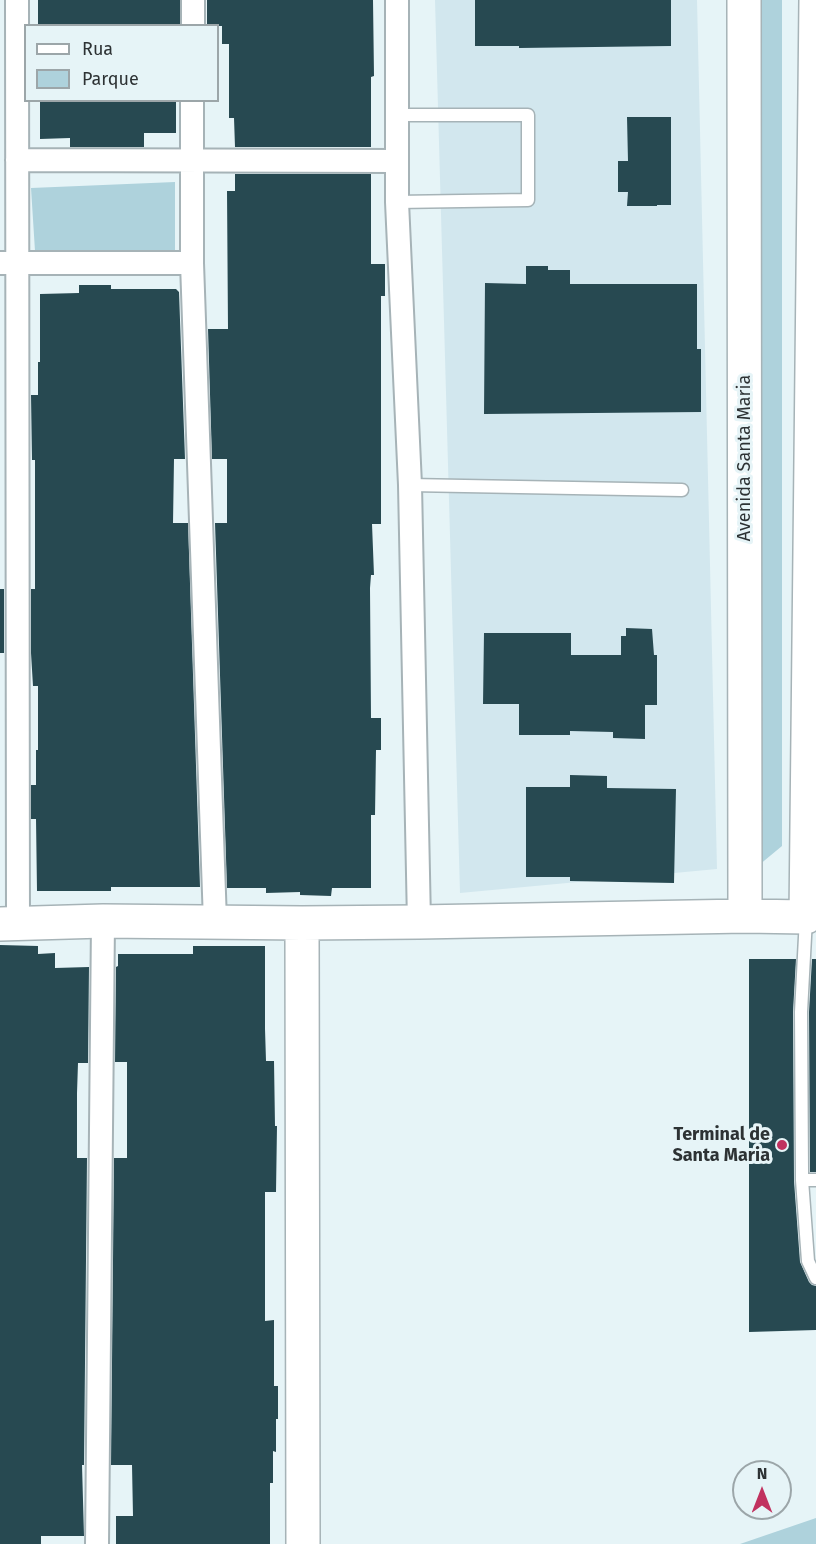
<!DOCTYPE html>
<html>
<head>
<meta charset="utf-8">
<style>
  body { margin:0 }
  #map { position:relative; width:816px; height:1544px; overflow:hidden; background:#e6f4f7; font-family:"Fira Sans",sans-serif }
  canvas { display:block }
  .legend { position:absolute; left:24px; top:24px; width:195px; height:78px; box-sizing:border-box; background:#e6f4f7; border:2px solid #9ca6a9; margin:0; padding:8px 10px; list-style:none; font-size:18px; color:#2d3234 }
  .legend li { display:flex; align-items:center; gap:12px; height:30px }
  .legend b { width:30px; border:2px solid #9ca6a9 }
  .north { position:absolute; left:732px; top:1460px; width:60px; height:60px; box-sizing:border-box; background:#e6f4f7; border:2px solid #9ca6a9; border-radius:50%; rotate:0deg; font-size:16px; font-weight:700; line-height:24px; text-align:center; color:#2d3234 }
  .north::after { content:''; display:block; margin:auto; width:21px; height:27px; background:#c1325f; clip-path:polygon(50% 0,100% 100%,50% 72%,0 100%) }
</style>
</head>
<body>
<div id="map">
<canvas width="816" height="1544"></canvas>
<ul class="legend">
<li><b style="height:8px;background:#fff"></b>Rua</li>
<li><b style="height:16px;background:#aed2dc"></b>Parque</li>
</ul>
<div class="north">N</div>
</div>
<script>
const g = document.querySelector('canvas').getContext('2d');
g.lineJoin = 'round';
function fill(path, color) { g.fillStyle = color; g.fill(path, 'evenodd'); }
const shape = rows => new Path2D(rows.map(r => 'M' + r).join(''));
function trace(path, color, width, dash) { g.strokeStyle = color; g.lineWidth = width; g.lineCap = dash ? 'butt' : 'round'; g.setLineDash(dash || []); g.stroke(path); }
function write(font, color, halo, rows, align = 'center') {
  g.font = font + ' "Fira Sans",sans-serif'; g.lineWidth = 6; g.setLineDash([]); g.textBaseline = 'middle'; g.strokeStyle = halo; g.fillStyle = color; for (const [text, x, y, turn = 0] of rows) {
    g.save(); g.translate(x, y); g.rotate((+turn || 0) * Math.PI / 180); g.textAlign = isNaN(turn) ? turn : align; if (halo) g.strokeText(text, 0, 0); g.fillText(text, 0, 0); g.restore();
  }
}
const built = shape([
  [435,0,697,0,717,869,460,893]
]);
const green = shape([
  [751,0,782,0,782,846,753,870],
  [175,182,175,251,35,251,31,188],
  [816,1518,816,1544,740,1544]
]);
const building = shape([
  [38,0,180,0,180,26,38,26],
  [207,0,373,0,374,76,371,77,371,147,235,147,234,118,229,118,229,44,222,44,222,26,207,26],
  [475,0,671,0,671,46,519,48,519,46,475,46],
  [40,100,176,100,176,133,144,133,144,147,70,147,70,138,40,139],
  [627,117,671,117,671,205,657,205,657,206,627,206,628,192,618,192,618,161,628,161],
  [235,174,371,174,371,264,385,264,385,296,381,296,381,524,372,524,374,575,371,575,370,588,371,718,381,718,381,750,376,750,375,815,371,815,371,888,332,888,331,896,300,895,300,892,266,893,266,888,227,888,215,523,227,523,227,459,212,459,208,329,228,329,227,191,235,191],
  [526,266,548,266,548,270,570,270,570,284,697,284,697,349,701,349,701,412,484,414,485,283,526,284],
  [79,285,111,285,111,289,176,289,179,292,185,459,174,459,173,523,188,523,200,887,111,887,111,891,37,891,36,819,31,819,31,785,36,785,36,750,38,750,38,686,33,686,31,653,31,589,35,589,35,460,32,460,31,395,38,395,38,362,40,362,40,294,79,293],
  [0,589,4,589,4,653,0,653],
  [626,628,652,629,654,655,657,655,657,705,645,705,645,739,613,738,613,732,570,731,570,735,519,735,519,704,483,704,484,633,571,633,571,655,621,655,621,636,626,636],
  [570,775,607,776,607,788,676,789,674,883,570,881,570,877,526,877,526,787,570,787],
  [0,945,38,946,38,954,55,953,55,968,89,967,88,1063,78,1063,77,1093,77,1158,87,1158,84,1465,82,1465,84,1536,41,1536,41,1544,0,1544],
  [193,946,265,946,265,1029,266,1061,274,1061,275,1126,277,1126,276,1192,265,1192,265,1321,274,1320,274,1386,278,1386,278,1419,276,1419,276,1452,273,1451,273,1483,270,1483,270,1544,116,1544,116,1516,133,1516,132,1465,111,1465,114,1158,127,1158,127,1062,115,1062,116,967,118,966,118,954,193,954],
  [749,959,796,959,793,1012,794,1181,800,1262,809,1282,812,1285,816,1286,816,1330,749,1332],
  [812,959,816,959,816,1172,810,1172,809,1012]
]);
const lane = shape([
  [397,115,528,115,528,200,397,202],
  [410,485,682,490],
  [806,918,801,1012,802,1171,802,1180,816,1180],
  [802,1180,808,1261,816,1278]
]);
const street = shape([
  [17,0,18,923],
  [397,0,397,202,410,485,419,922],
  [193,26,193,0],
  [192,100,192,263,215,922],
  [17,160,397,161],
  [0,263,192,263],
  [97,1544,103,921]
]);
const secondary = shape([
  [744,0,745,916],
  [302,923,303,1544],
  [0,924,103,921,302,923,419,922,745,916,806,917,816,0]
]);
const markers = [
  [782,1145,6,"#c1325f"]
];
const streetNames = [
  ["Avenida Santa Maria",745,458,-90]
];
const poiNames = [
  ["Terminal de",770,1135],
  ["Santa Maria",770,1156]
];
fill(built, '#d2e7ee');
fill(green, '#aed2dc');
fill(building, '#274951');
trace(lane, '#a6b3b7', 15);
trace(street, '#a6b3b7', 26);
trace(secondary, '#a6b3b7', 36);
trace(lane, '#fff', 12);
trace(street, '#fff', 22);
trace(secondary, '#fff', 33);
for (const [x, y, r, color] of markers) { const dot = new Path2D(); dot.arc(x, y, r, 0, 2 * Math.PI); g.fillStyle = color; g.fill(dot); trace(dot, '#e6f4f7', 2); }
write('18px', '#2d3234', '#e6f4f7', streetNames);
write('bold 18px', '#2d3234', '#e6f4f7', poiNames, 'right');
</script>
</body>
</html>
